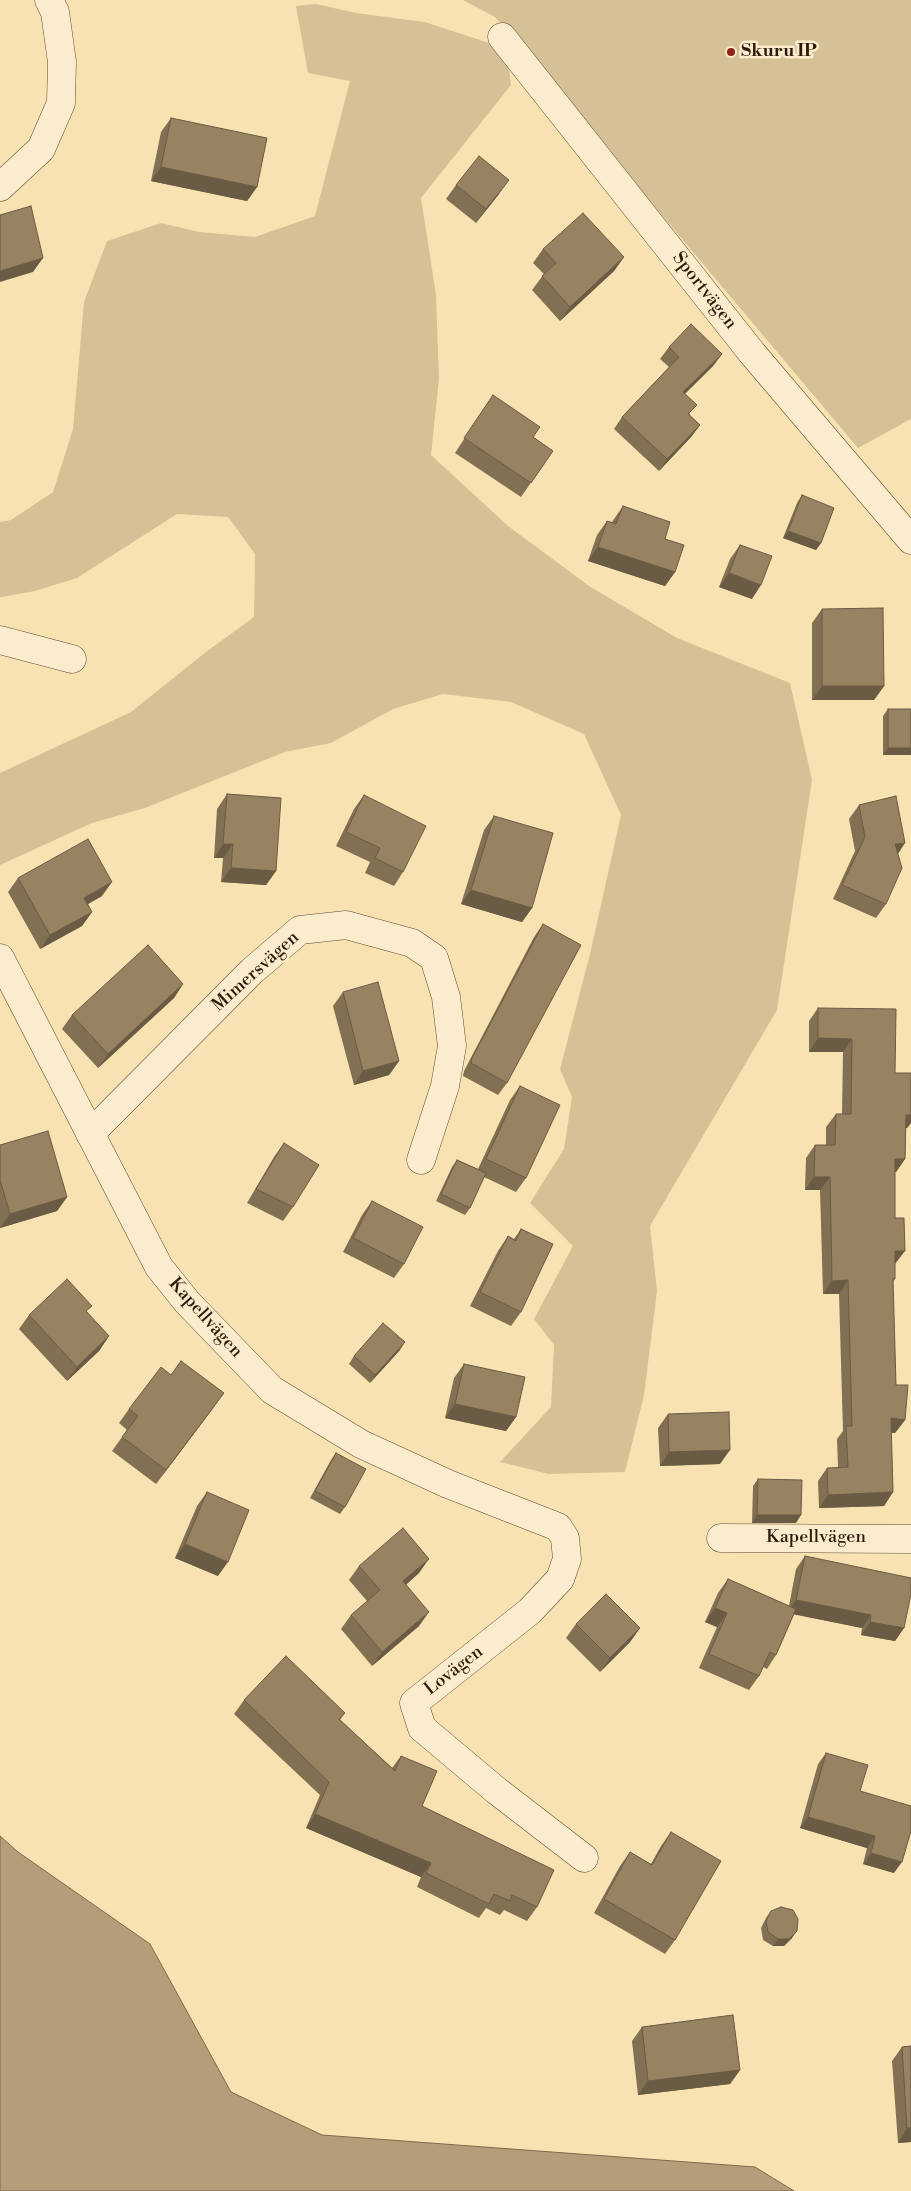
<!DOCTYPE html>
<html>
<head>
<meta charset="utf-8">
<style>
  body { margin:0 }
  canvas { display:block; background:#f9e2b2 }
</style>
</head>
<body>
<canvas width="911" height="2191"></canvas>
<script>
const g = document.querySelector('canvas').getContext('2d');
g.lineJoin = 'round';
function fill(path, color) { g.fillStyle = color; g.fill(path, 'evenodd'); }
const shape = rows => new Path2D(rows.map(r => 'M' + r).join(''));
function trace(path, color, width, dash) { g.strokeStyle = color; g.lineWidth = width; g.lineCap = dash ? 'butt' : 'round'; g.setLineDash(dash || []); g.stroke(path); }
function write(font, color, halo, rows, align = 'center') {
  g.font = font + ' "Libre Bodoni",serif'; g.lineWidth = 5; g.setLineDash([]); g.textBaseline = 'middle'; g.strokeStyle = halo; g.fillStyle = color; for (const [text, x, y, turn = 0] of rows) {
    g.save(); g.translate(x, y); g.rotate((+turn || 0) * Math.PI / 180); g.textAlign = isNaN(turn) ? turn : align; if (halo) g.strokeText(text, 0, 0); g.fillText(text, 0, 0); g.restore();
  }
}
const green = shape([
  [463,0,911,0,911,419,858,448,495,17],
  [316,4,356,13,425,22,492,44,508,58,511,85,421,198,436,295,439,379,431,455,508,526,589,586,677,638,790,683,812,780,777,1010,650,1226,657,1291,644,1395,625,1472,549,1474,500,1462,551,1407,554,1345,534,1319,573,1246,530,1203,564,1149,572,1097,560,1069,590,954,621,815,584,734,511,702,443,694,393,709,331,743,285,752,145,808,92,823,0,865,0,773,131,712,206,652,254,617,255,554,228,517,177,514,77,578,35,591,2,597,0,597,0,522,11,520,53,492,73,429,84,302,107,241,161,223,199,232,255,237,315,216,350,81,308,73,296,6]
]);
const water = shape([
  [0,1836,18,1852,150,1944,231,2092,322,2135,755,2167,794,2191,0,2191,0,1836]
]);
const minor = shape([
  [502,37,752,353,911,540],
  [0,187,41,149,61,103,62,62,55,12,49,0],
  [0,640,72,659],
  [0,958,159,1267,187,1302,272,1390,361,1444,448,1484,558,1527,565,1538,567,1559,560,1579,530,1611,414,1703,422,1728,497,1791,584,1858],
  [90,1134,252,971,300,930,346,925,412,943,434,958,446,997,452,1046,445,1086,421,1160],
  [721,1538,911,1539]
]);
const wall = shape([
  [171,118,257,187,247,201,151,181,161,132],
  [456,185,499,194,476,223,446,199],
  [543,249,624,257,614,271,560,321,532,290,544,274,533,263],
  [669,347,722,354,713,366,685,394,690,415,700,425,691,437,659,471,614,429,622,417,669,367,660,359],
  [493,395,533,437,553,451,521,497,455,453],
  [802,495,821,543,816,550,783,538,797,503],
  [623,506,665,539,675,572,665,586,588,561,597,535,607,521,612,522],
  [740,545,752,599,719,587,730,559],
  [822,609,884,686,874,700,812,700,812,623],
  [888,709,911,755,883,755,883,716],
  [227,794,276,871,266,885,221,882,223,858,214,858,217,809],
  [364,795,403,872,394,886,365,873,370,862,336,846,354,809],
  [859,805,886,904,876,918,833,899,855,851,849,819],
  [494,816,532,908,522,922,461,904,484,830],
  [18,878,102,896,88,904,92,912,82,926,40,949,8,892],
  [543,924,507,1083,498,1095,463,1076,464,1071,534,937],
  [183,984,174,998,98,1068,62,1029,72,1015],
  [343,992,399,1061,389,1075,354,1085,333,1006],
  [818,1008,895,1073,911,1073,911,1123,907,1128,906,1128,905,1159,896,1172,895,1172,895,1279,893,1282,896,1385,905,1420,895,1433,891,1432,893,1492,884,1506,819,1508,818,1481,827,1468,838,1468,837,1439,843,1431,839,1294,823,1294,820,1190,805,1190,806,1158,815,1145,826,1145,826,1127,836,1114,842,1114,843,1052,809,1052,809,1021],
  [520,1086,526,1178,516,1192,484,1177,470,1208,465,1215,436,1201,452,1167,457,1160,478,1169,510,1100],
  [284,1143,293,1207,283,1221,247,1203,274,1157],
  [0,1145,67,1197,57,1211,0,1228],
  [372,1201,404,1264,394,1278,343,1252,362,1215],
  [521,1229,521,1312,511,1326,470,1306,498,1251,508,1236,514,1239],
  [87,1312,109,1336,99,1351,67,1381,19,1329,29,1315],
  [400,1350,370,1383,349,1364,354,1356],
  [464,1364,516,1417,506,1431,445,1418,454,1378],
  [214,1407,156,1484,112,1451,127,1430,119,1423,129,1409],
  [668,1414,720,1464,660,1466,658,1428],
  [336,1453,345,1507,340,1514,310,1498,331,1460],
  [758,1479,796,1523,752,1523,753,1486],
  [207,1492,218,1576,175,1558,197,1506],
  [805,1556,904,1628,895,1641,861,1635,862,1628,794,1614,776,1655,767,1669,763,1667,759,1676,749,1690,699,1668,717,1627,705,1622,718,1593,728,1579,789,1606,796,1569],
  [359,1566,419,1573,406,1585,419,1626,372,1666,341,1629,351,1615,367,1601,349,1580],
  [576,1624,640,1628,630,1642,600,1672,566,1638],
  [244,1700,345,1713,340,1720,392,1768,401,1756,422,1806,537,1907,527,1921,504,1910,500,1915,486,1908,479,1918,417,1887,421,1877,306,1828,320,1795,234,1714],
  [826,1753,860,1791,894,1873,863,1864,867,1848,800,1828,818,1764],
  [671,1832,675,1940,665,1954,594,1913,620,1866,630,1852,651,1864,661,1846],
  [771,1911,792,1938,784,1946,773,1946,763,1940,761,1928,766,1918],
  [642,2027,740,2070,730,2084,638,2095,632,2041],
  [911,2046,911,2142,898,2143,892,2061,902,2047]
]);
const shadedWall = shape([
  [161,167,257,187,247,201,151,181],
  [509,180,499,194,476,223,486,209],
  [624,257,614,271,560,321,570,307],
  [43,258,33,272,0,282,0,271],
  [722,354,713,366,674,404,683,392],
  [700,425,691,437,659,471,667,459],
  [788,531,821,543,816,550,783,538],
  [598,547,675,572,665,586,588,561],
  [729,573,761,585,752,599,719,587],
  [822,686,884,686,874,700,812,700],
  [888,748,911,748,911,755,883,755],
  [905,843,896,857,895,844],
  [223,844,233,844,223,858,214,858],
  [231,868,276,871,266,885,221,882],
  [112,882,102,896,74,912,84,898],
  [471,890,532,908,522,922,461,904],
  [92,912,82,926,40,949,50,935],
  [183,984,174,998,98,1068,108,1054],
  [818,1038,852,1039,843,1052,809,1052],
  [399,1061,389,1075,354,1085,363,1071],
  [906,1115,911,1115,911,1123,907,1128,897,1128],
  [895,1159,905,1159,896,1172,886,1172],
  [814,1177,830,1177,820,1190,805,1190],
  [67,1197,57,1211,0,1228,10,1214],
  [895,1251,905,1251,895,1264,886,1265],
  [848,1280,839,1294,823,1294,832,1281],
  [109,1336,99,1351,67,1381,77,1367],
  [405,1342,400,1350,370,1383,375,1375],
  [224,1393,214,1407,156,1484,166,1470],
  [455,1404,516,1417,506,1431,445,1418],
  [891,1418,905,1420,895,1433,882,1432],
  [730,1450,720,1464,660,1466,669,1452],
  [893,1492,884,1506,819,1508,828,1495],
  [757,1515,801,1515,796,1523,752,1523],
  [185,1544,228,1562,218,1576,175,1558],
  [429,1559,419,1573,393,1595,403,1581],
  [796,1600,871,1615,862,1628,787,1613],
  [715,1608,727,1613,717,1627,705,1622],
  [429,1612,419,1626,372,1666,382,1652],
  [870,1622,904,1628,895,1641,861,1635],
  [640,1628,630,1642,600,1672,610,1658],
  [315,1814,431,1863,421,1877,306,1828],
  [808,1817,875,1836,867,1848,800,1828],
  [871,1853,902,1862,894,1873,863,1864],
  [797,1931,792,1938,784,1946,773,1946,778,1939],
  [740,2070,730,2084,638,2095,648,2081],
  [907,2128,911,2128,911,2142,898,2143]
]);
const building = shape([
  [171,118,267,138,257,187,161,167,171,118],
  [479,156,509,180,486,209,456,185,479,156],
  [31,206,43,258,0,271,0,215,31,206],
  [583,213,624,257,570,307,542,276,556,263,543,249,583,213],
  [691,324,722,354,683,392,697,405,688,414,700,425,667,459,622,417,679,357,669,347,691,324],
  [493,395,540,427,533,437,553,451,531,483,464,438,493,395],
  [802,495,834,508,821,543,788,531,802,495],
  [623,506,670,522,665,539,684,545,675,572,598,547,607,521,616,524,623,506],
  [740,545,772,556,761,585,729,573,740,545],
  [883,608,884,686,822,686,822,609,883,608],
  [888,709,911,709,911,748,888,748,888,709],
  [227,794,281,798,276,871,231,868,233,844,223,844,227,794],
  [364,795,426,826,403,872,375,858,380,848,346,832,364,795],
  [896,796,905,843,895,844,902,868,886,904,842,885,865,837,859,805,896,796],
  [494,816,553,833,532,908,471,890,494,816],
  [88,839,112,882,84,898,92,912,50,935,18,878,88,839],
  [543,924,581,945,507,1083,471,1063,472,1058,543,924],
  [148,945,183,984,108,1054,72,1015,148,945],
  [378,982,399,1061,363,1071,343,992,378,982],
  [818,1008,896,1009,895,1073,911,1073,911,1115,906,1115,905,1159,895,1159,895,1218,904,1218,905,1251,895,1251,895,1279,893,1279,896,1385,908,1385,905,1420,891,1418,893,1492,828,1495,827,1468,848,1467,846,1426,852,1426,848,1280,832,1281,830,1177,814,1177,815,1145,835,1145,836,1114,851,1114,852,1039,818,1038,818,1008],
  [520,1086,560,1105,526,1178,486,1159,520,1086],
  [48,1131,67,1197,10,1214,0,1180,0,1145,48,1131],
  [284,1143,319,1165,293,1207,256,1189,284,1143],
  [457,1160,486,1173,470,1208,441,1194,457,1160],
  [372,1201,423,1227,404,1264,353,1238,372,1201],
  [521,1229,553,1244,521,1312,480,1292,508,1236,516,1241,521,1229],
  [67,1279,92,1306,86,1311,109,1336,77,1367,29,1315,67,1279],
  [383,1323,405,1342,375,1375,354,1356,383,1323],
  [181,1361,224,1393,166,1470,122,1437,138,1416,129,1409,161,1367,171,1375,181,1361],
  [464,1364,525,1377,516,1417,455,1404,464,1364],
  [729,1412,730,1450,669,1452,668,1414,729,1412],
  [336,1453,366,1469,345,1507,315,1491,336,1453],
  [758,1479,802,1480,801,1515,757,1515,758,1479],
  [207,1492,249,1510,228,1562,185,1544,207,1492],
  [403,1528,429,1559,403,1581,429,1612,382,1652,351,1615,380,1590,359,1566,403,1528],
  [805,1556,911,1578,911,1594,904,1628,870,1622,871,1615,796,1600,805,1556],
  [728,1579,796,1609,776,1655,770,1652,759,1676,709,1654,727,1613,715,1608,728,1579],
  [606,1594,640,1628,610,1658,576,1624,606,1594],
  [286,1656,345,1713,339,1719,395,1771,401,1756,437,1771,422,1806,554,1870,537,1907,512,1895,510,1901,494,1894,489,1904,426,1873,431,1863,315,1814,329,1782,244,1700,286,1656],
  [826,1753,868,1765,860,1791,911,1806,911,1831,902,1862,871,1853,875,1836,808,1817,826,1753],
  [671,1832,721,1861,675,1940,604,1899,630,1852,652,1865,671,1832],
  [781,1907,793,1910,798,1919,797,1931,789,1939,778,1939,768,1932,766,1921,771,1911,781,1907],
  [733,2015,740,2070,648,2081,642,2027,733,2015],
  [911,2046,911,2128,907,2128,902,2047,911,2046]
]);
const markers = [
  [731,52,5,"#8f2418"]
];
const poiNames = [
  ["Skuru IP",741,52]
];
const streetNames = [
  ["Sportvägen",704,291,52],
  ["Mimersvägen",256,972,-42],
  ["Kapellvägen",205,1318,48],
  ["Kapellvägen",816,1538],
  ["Lovägen",454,1671,-38]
];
fill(green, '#d6c095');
fill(water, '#b49e79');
trace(water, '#7e694d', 1);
trace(minor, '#604c34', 29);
trace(minor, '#fbeccd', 28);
fill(wall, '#827053');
fill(shadedWall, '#6a5b44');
fill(building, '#978261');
trace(building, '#6a5b44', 1);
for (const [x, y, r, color] of markers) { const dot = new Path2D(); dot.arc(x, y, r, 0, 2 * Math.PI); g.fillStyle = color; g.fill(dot); trace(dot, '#fbeccd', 2); }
write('bold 18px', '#2d1a0a', '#fbeccd', poiNames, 'left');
write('18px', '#2d1a0a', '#fbeccd', streetNames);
</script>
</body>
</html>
